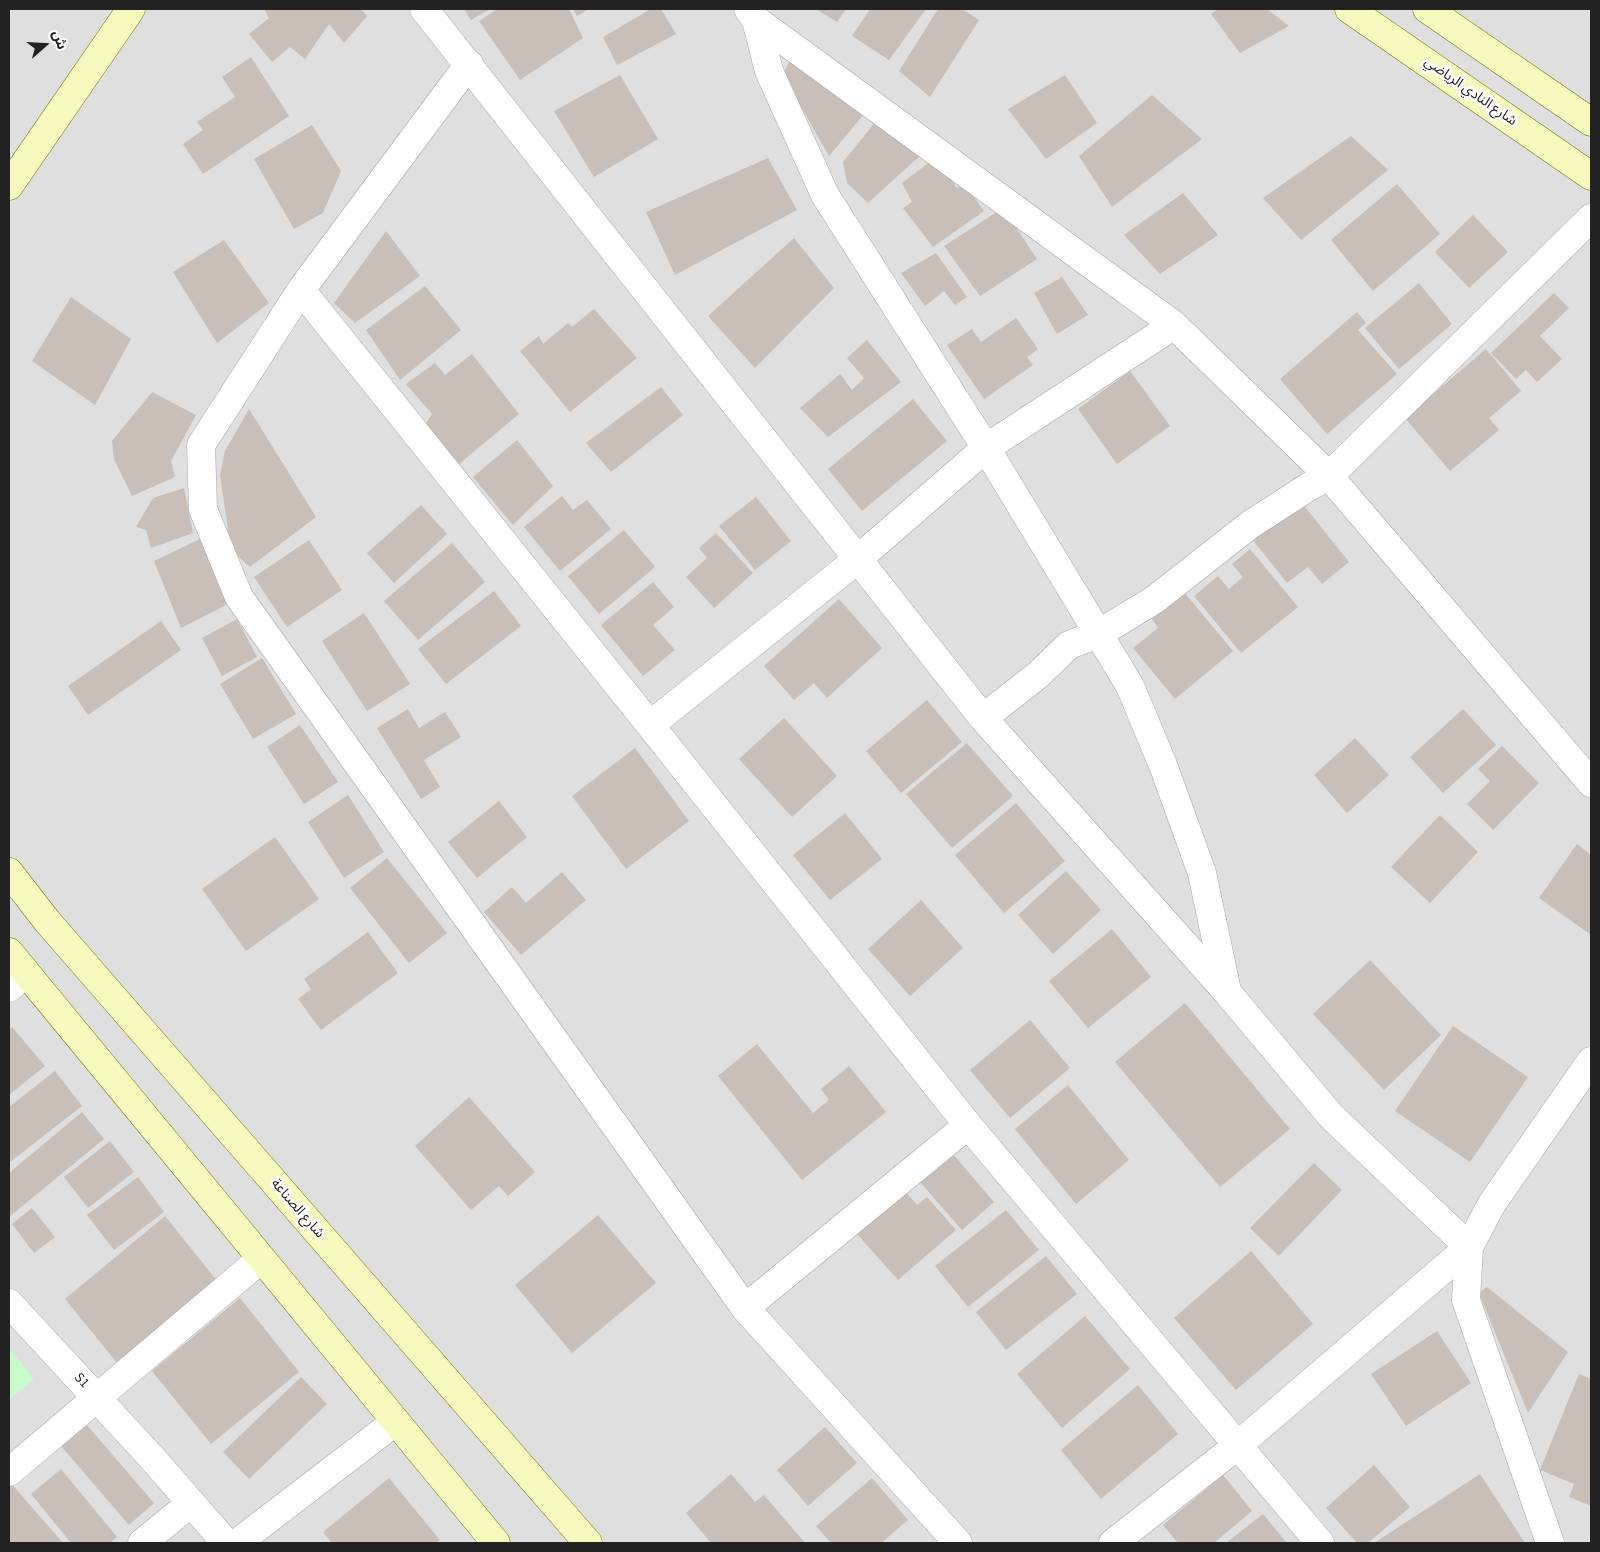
<!DOCTYPE html>
<meta charset="utf-8">
<style>
body{margin:0}
#map{position:relative;width:1600px;height:1552px;overflow:hidden;background:#f2efe9;font-family:"Source Sans 3","Noto Sans Arabic",sans-serif}
canvas{display:block}
.frame{position:absolute;inset:0;border:10px solid #222;pointer-events:none}
.north{position:absolute;left:20px;top:20px;width:50px;height:50px;-webkit-text-stroke:4px #fff;paint-order:stroke;rotate:71deg;font-size:14px;font-weight:700;line-height:20px;text-align:center;color:#222}
.north::after{content:'';display:block;margin:auto;width:18px;height:22px;background:#222;clip-path:polygon(50% 0,100% 100%,50% 72%,0 100%)}
</style>
<div id="map">
<canvas width="1600" height="1552"></canvas>
<div class="frame"></div>
<div class="north">ش</div>
</div>
<script>
const context = document.querySelector('canvas').getContext('2d');
context.lineJoin = 'round';
function fill(path, color) {
  context.fillStyle = color;
  context.fill(path, 'evenodd');
}
function shape(rows) {
  const path = new Path2D();
  for (const r of rows) {
    path.moveTo(r[0], r[1]);
    for (let i = 2; i < r.length; i += 2) path.lineTo(r[i], r[i + 1]);
  }
  return path;
}
function strokePath(path, color, width, dash) {
  context.strokeStyle = color;
  context.lineWidth = width;
  context.lineCap = dash ? 'butt' : 'round';
  context.setLineDash(dash || []);
  context.stroke(path);
}
function drawText(font, color, halo, rows, align = 'center') {
  context.font = font + ' "Source Sans 3","Noto Sans Arabic",sans-serif';
  context.lineWidth = 5;
  context.setLineDash([]);
  context.textBaseline = 'middle';
  context.strokeStyle = halo;
  context.fillStyle = color;
  for (const [text, x, y, turn = 0] of rows) {
    context.save();
    context.translate(x, y);
    context.rotate((+turn || 0) * Math.PI / 180);
    context.textAlign = isNaN(turn) ? turn : align;
    if (halo) context.strokeText(text, 0, 0);
    context.fillText(text, 0, 0);
    context.restore();
  }
}
fill(shape([
 [9,9,1591,9,1591,1543,9,1543]
]), '#e0dfdf');
fill(shape([
 [9,1348,34,1379,9,1400]
]), '#c8facc');
fill(shape([
 [264,9,361,9,367,16,344,43,329,24,305,59,290,47,272,62,249,34,269,18],
 [464,9,490,9,471,20],
 [497,9,569,9,583,38,520,80,479,21],
 [573,9,589,9,577,16],
 [651,9,661,9,676,34,617,65,603,37],
 [816,9,846,9,837,22],
 [870,9,926,9,889,60,852,36],
 [938,9,962,9,979,20,930,97,899,71],
 [1218,9,1267,9,1289,26,1240,53,1211,14],
 [792,56,865,113,829,156,783,75],
 [251,57,289,116,203,174,183,144,203,130,197,122,235,97,222,77],
 [620,75,658,139,594,177,554,111],
 [1065,75,1097,123,1046,159,1008,109],
 [1152,95,1202,139,1112,207,1079,156],
 [876,121,923,153,868,203,847,183,843,162],
 [312,125,341,171,323,213,294,229,254,159],
 [1351,136,1388,170,1301,240,1263,198],
 [936,157,957,188,965,184,984,211,933,247,903,208,912,202,902,183],
 [768,158,797,210,675,275,646,212],
 [1397,184,1440,234,1373,291,1331,240],
 [1183,193,1218,235,1160,274,1124,235],
 [1003,208,1037,259,980,296,944,246],
 [1473,215,1508,252,1469,288,1435,252],
 [386,231,420,276,355,323,334,303],
 [794,238,834,288,755,368,708,316],
 [224,240,269,303,217,343,173,272],
 [936,253,967,297,955,305,944,291,925,306,901,273],
 [1062,277,1088,315,1057,334,1034,293],
 [1419,283,1452,324,1399,369,1365,328],
 [425,286,461,330,400,380,366,330],
 [1554,293,1569,308,1540,336,1562,359,1537,382,1526,370,1516,379,1491,353],
 [71,297,131,339,95,405,32,361],
 [594,309,637,358,570,412,520,351,539,336,543,344,568,323,572,327],
 [1357,312,1366,323,1358,330,1397,374,1327,434,1280,379],
 [1016,318,1038,349,1027,357,1033,365,984,399,947,345,972,329,981,342],
 [867,340,901,382,828,437,800,408,840,374,852,390,864,378,847,358],
 [1486,349,1521,391,1489,418,1499,430,1450,471,1405,418],
 [472,354,519,414,459,464,425,425,432,414,406,384,435,363,445,375],
 [1130,371,1170,426,1117,464,1078,409],
 [661,387,683,415,611,472,586,443],
 [152,392,196,415,171,461,175,477,132,496,114,459,112,441],
 [913,399,947,441,862,511,828,469],
 [249,409,316,517,250,567,231,550,220,475,225,451],
 [517,440,553,486,513,525,473,477],
 [184,488,193,533,151,548,146,530,136,527,153,498],
 [562,496,573,510,587,500,611,529,560,571,524,527],
 [756,497,791,541,755,570,719,526],
 [1301,502,1349,562,1322,584,1308,567,1287,583,1253,540],
 [421,505,447,534,394,583,367,553],
 [624,530,655,567,599,614,568,576],
 [716,533,753,573,714,608,686,577,707,558,699,548],
 [202,538,230,603,181,628,154,561],
 [309,540,342,590,287,627,254,577],
 [452,543,485,582,418,640,384,601],
 [1250,549,1298,607,1241,653,1194,596,1218,576,1229,589,1243,577,1232,564],
 [653,582,674,607,653,625,675,650,643,676,601,625],
 [494,591,521,626,446,684,418,649],
 [1184,592,1233,651,1175,699,1133,648,1158,628,1152,619],
 [839,599,882,648,827,698,814,683,794,700,764,666],
 [364,613,410,684,367,711,322,641],
 [237,619,257,657,222,676,202,638],
 [161,621,181,650,88,715,68,686],
 [262,658,296,714,253,739,220,684],
 [927,700,962,742,901,793,866,751],
 [408,709,419,728,445,712,461,737,424,760,440,787,421,799,377,728],
 [1463,709,1496,745,1443,793,1410,757],
 [784,718,837,776,792,817,739,759],
 [300,725,338,782,304,804,267,747],
 [1355,738,1389,775,1347,813,1314,775],
 [967,743,1013,796,952,848,906,794],
 [1502,746,1539,783,1493,830,1467,804,1490,781,1478,769],
 [635,748,689,821,626,869,572,796],
 [348,795,384,852,344,878,308,822],
 [499,801,527,837,477,878,448,842],
 [1016,803,1065,861,1004,913,955,855],
 [845,813,882,859,830,900,793,855],
 [1440,815,1478,852,1430,903,1391,867],
 [275,837,319,899,246,951,202,889],
 [1577,844,1591,855,1591,935,1539,898],
 [387,858,447,933,409,963,350,888],
 [1066,871,1101,910,1053,954,1018,915],
 [562,872,586,900,521,955,484,912,512,887,526,903],
 [921,900,963,948,910,996,868,949],
 [1112,929,1151,977,1088,1028,1049,981],
 [368,932,398,973,321,1030,298,999,311,989,304,979],
 [1370,960,1441,1035,1384,1090,1313,1014],
 [1185,1003,1290,1129,1220,1187,1115,1062],
 [1030,1020,1070,1068,1010,1118,970,1070],
 [1453,1026,1528,1077,1470,1162,1395,1111],
 [12,1027,45,1066,9,1095,9,1030],
 [757,1044,813,1113,829,1100,821,1089,849,1066,886,1112,802,1180,718,1076],
 [55,1071,82,1106,9,1163,9,1107],
 [1068,1085,1129,1160,1076,1204,1015,1129],
 [469,1097,535,1172,508,1196,499,1186,471,1210,415,1146],
 [82,1112,104,1139,9,1217,9,1173],
 [110,1141,134,1172,88,1208,64,1177],
 [952,1153,994,1202,962,1230,920,1182],
 [1314,1163,1342,1190,1279,1256,1250,1228],
 [138,1177,164,1212,114,1250,87,1215],
 [905,1191,917,1205,927,1197,956,1230,898,1280,857,1234],
 [32,1208,55,1237,34,1253,12,1224],
 [1006,1210,1039,1250,968,1307,935,1266],
 [598,1215,656,1283,572,1353,515,1285],
 [165,1216,218,1282,118,1364,65,1299],
 [1251,1251,1313,1324,1236,1390,1174,1318],
 [1046,1256,1077,1294,1006,1350,976,1312],
 [1487,1287,1568,1352,1528,1413,1479,1293],
 [240,1298,299,1372,211,1444,152,1371],
 [1085,1316,1130,1369,1062,1428,1017,1374],
 [1437,1331,1471,1383,1406,1426,1371,1374],
 [1579,1374,1591,1379,1591,1506,1569,1497,1574,1484,1540,1470],
 [301,1377,327,1404,249,1479,223,1452],
 [1138,1385,1178,1434,1101,1499,1061,1450],
 [80,1417,154,1503,129,1525,55,1439],
 [825,1427,857,1463,808,1506,777,1470],
 [1374,1465,1410,1507,1368,1543,1357,1543,1326,1508],
 [61,1469,117,1537,110,1543,71,1543,31,1494],
 [731,1474,755,1502,764,1495,805,1543,711,1543,686,1513],
 [1480,1474,1525,1543,1374,1543],
 [1223,1475,1252,1511,1214,1543,1178,1543,1163,1525],
 [389,1478,440,1540,435,1543,332,1543,323,1532],
 [872,1478,908,1520,881,1543,831,1543,816,1526],
 [9,1481,63,1543,9,1543],
 [1263,1514,1287,1543,1226,1543]
]), '#c7bfb8');
const minor = shape([
 [424,9,983,718,1227,992,1331,1116,1469,1247,1466,1300,1550,1543],
 [748,9,756,20,1174,325,1329,476,1591,783],
 [756,20,769,71,825,195,986,448,1130,686,1163,765,1202,873,1227,991],
 [469,64,301,290,201,445,203,509,239,597,745,1308,958,1543],
 [301,290,650,725,968,1125,1320,1543],
 [983,718,1038,675,1069,645,1098,634,1154,600,1251,524,1310,486,1329,476,1591,218],
 [650,725,858,559,986,448,1174,325],
 [9,988,26,973],
 [9,1303,153,1459,226,1543],
 [745,1308,968,1125],
 [9,1472,261,1259],
 [142,1543,191,1503],
 [237,1543,395,1422],
 [1113,1543,1237,1446,1469,1247,1491,1205,1591,1061]
]);
const secondary = shape([
 [1349,9,1591,176],
 [1427,9,1591,122],
 [9,186,131,9],
 [9,872,47,921,588,1543],
 [9,952,496,1543]
]);
strokePath(minor, '#a9a9a9', 29);
strokePath(secondary, '#707d05', 29);
strokePath(minor, '#fff', 28);
strokePath(secondary, '#f7fabf', 28);
drawText('14px', '#222', '#fff', [
 ["شارع النادي الرياضي",1470,92,35],
 ["شارع الصناعة",297,1209,49],
 ["S1",81,1381,47]
]);
</script>
